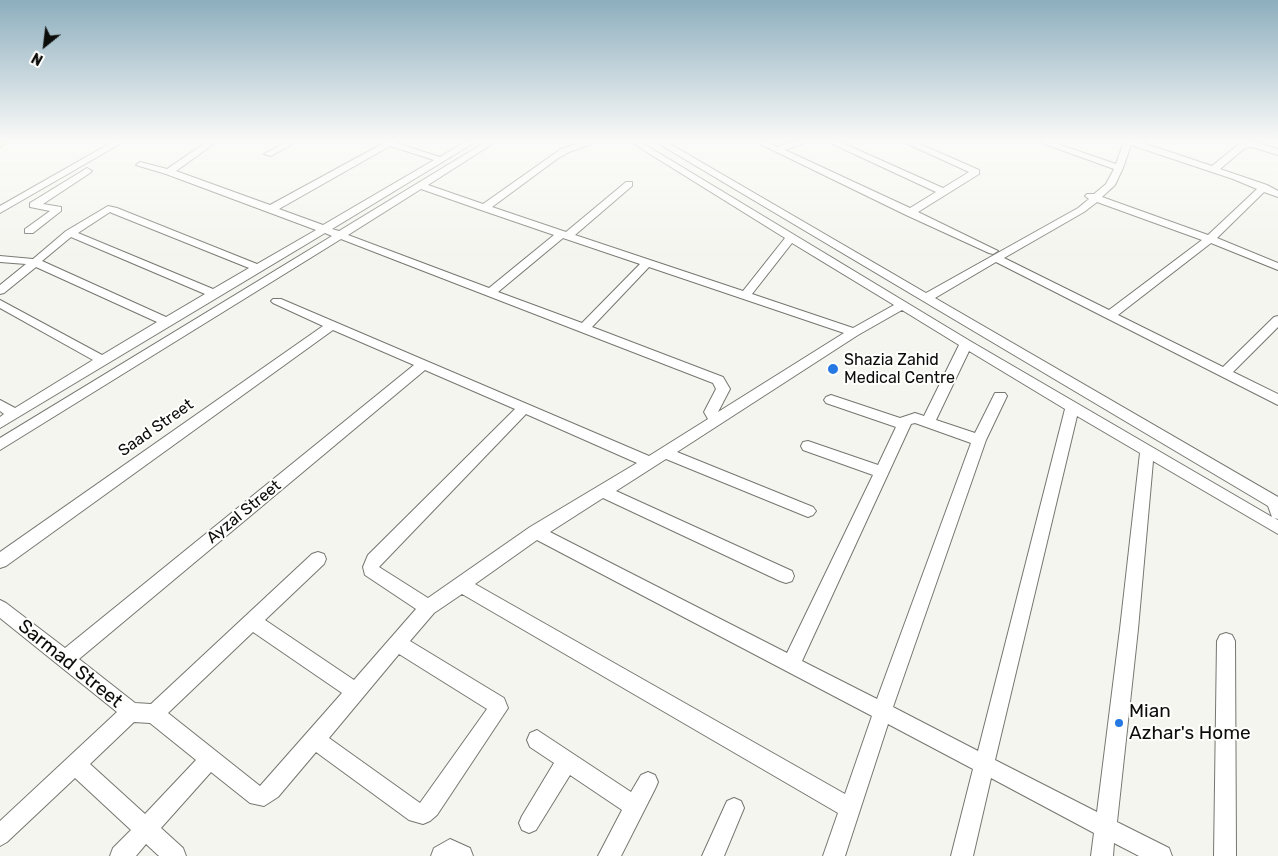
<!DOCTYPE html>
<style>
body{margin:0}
#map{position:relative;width:1278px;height:856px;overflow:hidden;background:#f5f5ef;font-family:Rubik,sans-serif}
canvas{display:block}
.north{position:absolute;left:20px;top:20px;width:50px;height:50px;-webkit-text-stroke:4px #fffffe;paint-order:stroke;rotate:209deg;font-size:14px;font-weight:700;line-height:20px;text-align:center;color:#0c0d0b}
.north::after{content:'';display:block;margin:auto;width:18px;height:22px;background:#0c0d0b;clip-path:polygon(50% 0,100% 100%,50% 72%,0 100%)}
</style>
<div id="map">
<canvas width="1278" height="856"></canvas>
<div class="north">N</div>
</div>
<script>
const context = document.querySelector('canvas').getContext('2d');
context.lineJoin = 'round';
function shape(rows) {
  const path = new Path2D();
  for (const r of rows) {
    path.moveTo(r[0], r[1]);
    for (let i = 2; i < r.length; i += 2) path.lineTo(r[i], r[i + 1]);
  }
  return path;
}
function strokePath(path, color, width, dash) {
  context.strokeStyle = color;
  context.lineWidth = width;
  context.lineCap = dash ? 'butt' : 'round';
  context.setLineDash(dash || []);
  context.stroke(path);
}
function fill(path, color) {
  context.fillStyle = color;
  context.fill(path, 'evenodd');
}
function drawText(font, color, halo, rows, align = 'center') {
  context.font = font + ' Rubik,sans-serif';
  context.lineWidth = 4;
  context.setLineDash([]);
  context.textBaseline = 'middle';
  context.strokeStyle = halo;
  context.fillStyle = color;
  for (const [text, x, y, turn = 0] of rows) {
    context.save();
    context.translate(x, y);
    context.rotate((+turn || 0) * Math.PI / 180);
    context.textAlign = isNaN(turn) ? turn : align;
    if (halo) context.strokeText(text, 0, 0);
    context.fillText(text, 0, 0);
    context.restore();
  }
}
const minor = shape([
 [114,141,125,141,0,213,0,206,114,141],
 [208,141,218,141,176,171,270,205,382,144,381,141,397,141,396,143,440,157,466,141,477,141,332,229,339,231,487,141,497,141,428,185,483,204,561,149,585,141,598,141,567,153,557,159,492,207,566,232,626,182,632,182,632,186,575,235,743,291,785,238,629,141,639,141,970,341,1272,517,1268,506,654,141,665,141,926,293,1078,208,1089,199,1085,196,1087,194,1094,194,1106,184,1114,169,1036,141,1049,141,1116,164,1124,141,1137,141,1212,166,1239,144,1252,141,1278,149,1278,155,1252,147,1245,148,1220,169,1267,185,1278,191,1278,197,1264,192,1217,238,1278,263,1278,270,1211,243,1118,315,1223,367,1274,317,1278,316,1278,327,1233,372,1278,394,1278,405,996,262,935,298,1278,497,1278,519,1274,518,1278,520,1278,534,1153,461,1138,629,1117,822,1169,848,1172,856,1139,856,1114,843,1113,856,1091,856,1094,833,991,778,973,856,951,856,973,769,888,724,845,856,823,856,838,813,462,594,434,613,410,641,504,698,508,708,437,815,430,821,423,824,409,820,316,752,278,797,264,806,250,803,211,772,161,828,183,848,186,856,159,856,146,844,136,856,110,856,113,848,131,830,75,778,7,842,0,846,0,821,117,712,0,618,0,600,6,603,65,648,414,365,333,330,6,566,0,568,0,552,323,326,273,303,271,301,273,299,281,299,649,456,708,419,704,412,716,389,713,383,341,239,0,450,0,438,332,236,325,233,0,428,0,417,4,414,0,411,0,400,15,408,93,360,0,308,0,300,102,355,157,322,36,267,4,293,0,294,0,285,26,264,0,262,0,256,33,259,66,231,108,206,117,208,257,264,316,230,166,174,136,165,140,162,167,169,208,141],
 [1131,145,1233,179,1257,189,1208,235,1102,197,1115,185,1123,168,1131,145],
 [390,146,434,160,323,225,279,209,390,146],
 [421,189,481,210,554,235,489,288,348,235,421,189],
 [1097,202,1202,240,1109,310,1004,258,1084,212,1097,202],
 [110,212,112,213,249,268,213,289,78,233,110,212],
 [71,237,205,294,166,317,42,261,71,237],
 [563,238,640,264,582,323,498,292,563,238],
 [792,243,894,305,853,328,752,294,792,243],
 [649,267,844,333,718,412,730,389,723,377,592,327,649,267],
 [902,310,959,345,924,416,915,413,900,418,831,395,826,397,824,400,826,403,896,427,878,465,808,441,803,442,801,446,803,450,873,475,787,653,550,532,603,498,780,581,786,583,792,581,794,576,792,571,616,491,666,459,803,515,808,517,813,515,816,511,813,507,677,452,858,335,902,310],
 [969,351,1065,409,978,751,893,707,986,440,1007,396,1005,393,995,393,975,433,936,420,969,351],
 [425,370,515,409,368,555,363,567,365,575,416,609,354,680,265,620,324,564,326,559,324,554,318,552,312,554,151,704,135,703,79,659,425,370],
 [526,414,637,463,530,527,428,598,379,567,526,414],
 [1077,416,1140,453,1120,629,1097,812,995,760,1077,416],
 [915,423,971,443,877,699,802,661,911,424,915,423],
 [537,540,872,716,845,794,475,584,537,540],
 [253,632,342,693,260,786,168,713,253,632],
 [399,654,487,709,420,803,329,738,399,654],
 [134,722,150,723,196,760,145,814,90,764,134,722],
 [287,141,298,141,271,156,264,154,287,141],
 [754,141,765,141,777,147,795,141,809,141,785,150,910,208,936,192,826,141,838,141,943,188,969,172,901,141,913,141,979,170,979,174,918,212,998,251,993,254,989,253,906,215,754,141],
 [87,168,92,171,90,173,43,204,61,207,61,211,33,233,25,233,25,229,50,211,30,207,30,203,87,168],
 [1226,633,1232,635,1235,641,1236,856,1214,856,1217,641,1220,635,1226,633],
 [537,730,631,792,641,775,648,772,655,775,658,782,655,789,621,856,598,856,622,810,570,775,536,830,529,833,522,830,519,823,522,816,554,763,530,747,527,740,530,733,537,730],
 [734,798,741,801,744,808,724,856,702,856,727,801,734,798],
 [450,839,470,848,473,856,431,856,434,848,450,839]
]);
const major = shape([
 [0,141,12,141,0,148,0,141]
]);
strokePath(minor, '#767671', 2);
strokePath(major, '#686736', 1);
fill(minor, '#fff');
fill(major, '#c2c194');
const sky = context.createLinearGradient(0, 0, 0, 261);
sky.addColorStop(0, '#8daebe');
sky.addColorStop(0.54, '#fafaf8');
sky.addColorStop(1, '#fafaf800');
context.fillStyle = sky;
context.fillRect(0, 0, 1278, 261);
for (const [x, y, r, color] of [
 [833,369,6,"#2678e3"],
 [1119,723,5,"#2678e3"]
]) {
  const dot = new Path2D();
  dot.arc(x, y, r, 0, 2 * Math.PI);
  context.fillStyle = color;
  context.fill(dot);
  strokePath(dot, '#fffffe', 2);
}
drawText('16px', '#0c0d0b', '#fffffe', [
 ["Shazia Zahid",844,360],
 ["Medical Centre",844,378]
], 'left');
drawText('16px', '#0c0d0b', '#fffffe', [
 ["Saad Street",156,428,-35],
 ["Ayzal Street",244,512,-39]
]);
drawText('19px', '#0c0d0b', '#fffffe', [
 ["Sarmad Street",70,664,39]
]);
drawText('19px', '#0c0d0b', '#fffffe', [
 ["Mian",1129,712],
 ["Azhar's Home",1129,734]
], 'left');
</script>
